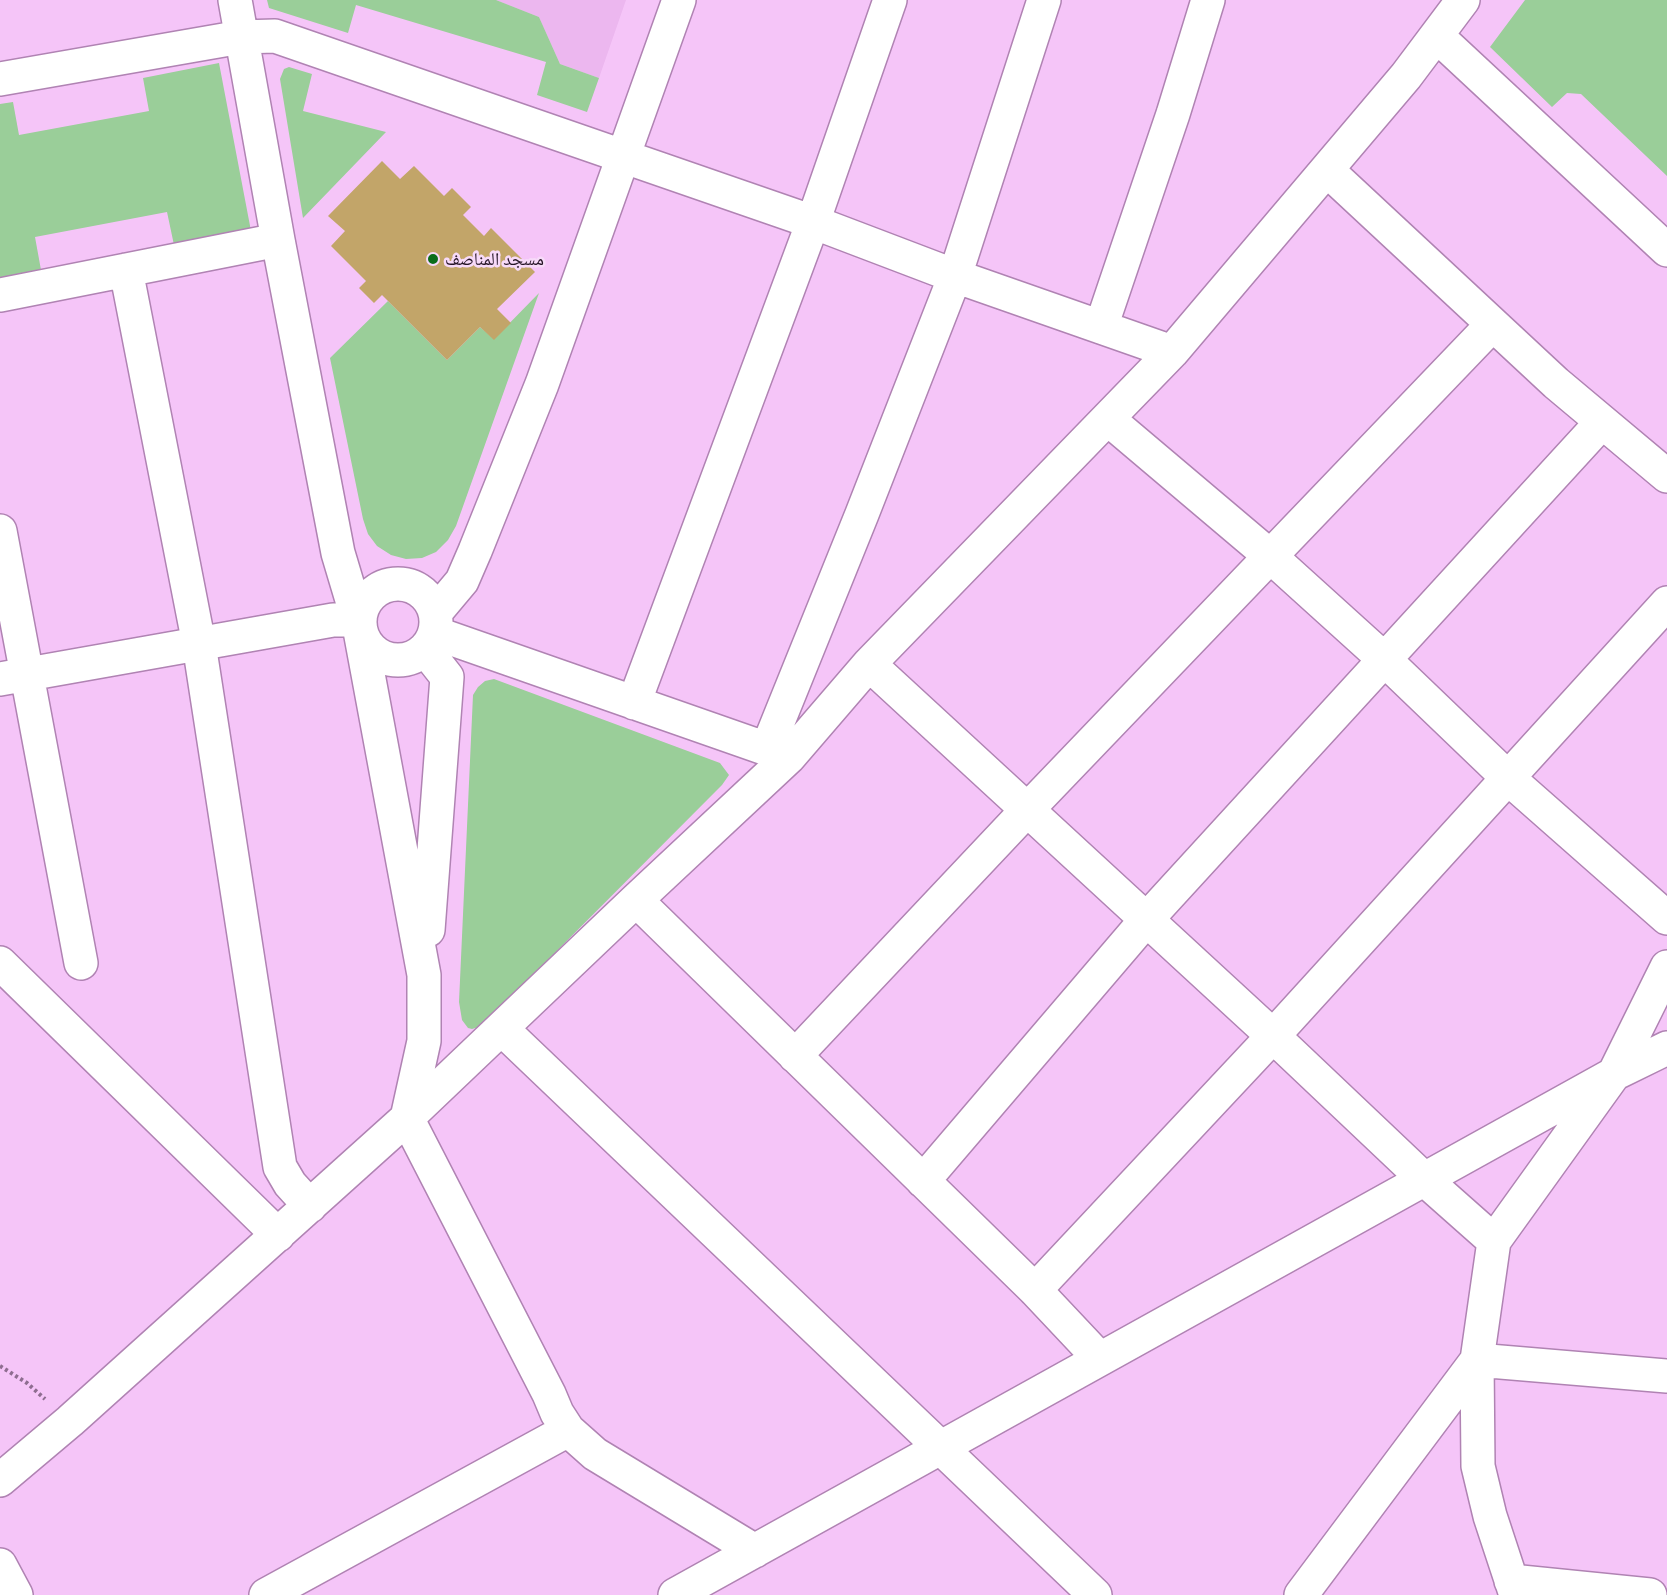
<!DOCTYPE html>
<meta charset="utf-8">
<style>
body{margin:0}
canvas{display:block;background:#f5c5f8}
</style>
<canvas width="1667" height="1595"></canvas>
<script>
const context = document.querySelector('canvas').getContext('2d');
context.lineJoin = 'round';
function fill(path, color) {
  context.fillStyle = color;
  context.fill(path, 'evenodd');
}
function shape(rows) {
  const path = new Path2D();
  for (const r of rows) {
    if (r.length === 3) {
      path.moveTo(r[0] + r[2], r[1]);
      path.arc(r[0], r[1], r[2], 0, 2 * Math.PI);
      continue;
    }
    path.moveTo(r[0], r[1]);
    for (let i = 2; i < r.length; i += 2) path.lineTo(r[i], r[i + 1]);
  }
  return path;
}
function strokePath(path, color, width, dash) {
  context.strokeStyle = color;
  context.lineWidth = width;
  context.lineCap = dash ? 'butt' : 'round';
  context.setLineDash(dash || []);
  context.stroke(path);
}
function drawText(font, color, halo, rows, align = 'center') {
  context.font = font + ' "Exo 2","Noto Naskh Arabic",sans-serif';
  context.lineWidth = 5;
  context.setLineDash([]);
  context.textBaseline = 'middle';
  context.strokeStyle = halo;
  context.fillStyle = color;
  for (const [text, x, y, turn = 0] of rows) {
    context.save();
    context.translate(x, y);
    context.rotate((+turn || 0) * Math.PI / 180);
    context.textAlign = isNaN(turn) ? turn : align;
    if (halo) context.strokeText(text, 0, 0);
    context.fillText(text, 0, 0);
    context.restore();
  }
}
fill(shape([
 [496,0,626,0,599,78,560,64,539,17]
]), '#ecb7ef');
fill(shape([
 [267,0,496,0,539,17,560,64,599,78,587,112,537,95,546,62,356,5,348,33,269,8],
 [1525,0,1667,0,1667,176,1581,94,1567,93,1552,107,1490,47],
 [219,63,251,231,174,245,167,212,35,237,41,270,0,278,0,104,13,102,19,135,149,111,143,78],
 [289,67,312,74,303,111,386,132,303,218,280,79,284,69],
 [539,293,456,526,448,540,436,552,422,558,406,559,391,555,377,546,368,534,363,519,330,358,388,301,447,360,480,327,494,339],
 [494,679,720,763,729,775,722,785,482,1026,472,1029,468,1028,462,1020,459,1002,473,695,478,687,485,681]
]), '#9ace99');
fill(shape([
 [382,161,400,179,414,166,444,196,452,188,471,207,463,215,484,236,491,228,535,272,497,309,511,323,494,340,480,327,447,360,382,295,374,303,359,288,366,281,331,246,345,231,328,216]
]), '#c2a569');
const minor = shape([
 [235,0,278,240,338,553,358,620,424,975,424,1041,407,1118,549,1394,557,1413,568,1430,595,1454,755,1551],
 [1437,36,1667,250],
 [0,79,241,37,275,36,813,222,955,276,1172,352],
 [1327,170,1556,383,1667,476],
 [126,270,199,644,280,1167,290,1184,310,1206],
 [0,295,278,240],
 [1101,327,1173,114,1208,0],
 [1108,419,1270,556,1385,660,1508,778,1667,918],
 [0,531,81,963],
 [398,622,38],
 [436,612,462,581,475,551,542,384,679,0],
 [435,633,787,756],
 [425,649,447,677,428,930],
 [869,664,1273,1036,1424,1179,1494,1241,1477,1360,1478,1466,1490,1516,1516,1595],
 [0,679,333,620,358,620],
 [634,703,813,222,890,0],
 [767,749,862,514,955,276,1044,0],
 [636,900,1035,1290,1100,1359],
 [0,963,278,1235],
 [502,1029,1095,1595],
 [795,1056,1027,810,1492,325],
 [923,1181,1146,920,1602,422],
 [1494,1241,1614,1074,1667,967],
 [1035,1290,1273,1036,1667,603],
 [0,1480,70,1421,407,1118,636,900,789,757,869,664,1172,352,1406,76,1463,0],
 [0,1565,16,1595],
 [1511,1581,1650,1595],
 [266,1595,568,1430],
 [675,1595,1614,1074,1667,1048],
 [1301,1595,1477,1360,1667,1376]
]);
strokePath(minor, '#b083b3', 36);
strokePath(shape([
 [0,1366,27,1383,45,1399]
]), '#8e6d90', 4, [3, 3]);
strokePath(minor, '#fff', 33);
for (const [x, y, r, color] of [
 [433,259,6,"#0a6d1a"]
]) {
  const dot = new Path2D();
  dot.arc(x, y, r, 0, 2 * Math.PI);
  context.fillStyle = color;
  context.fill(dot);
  strokePath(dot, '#f7daf9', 2);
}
drawText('18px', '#261527', '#f7daf9', [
 ["مسجد المناصف",445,259]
], 'left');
</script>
